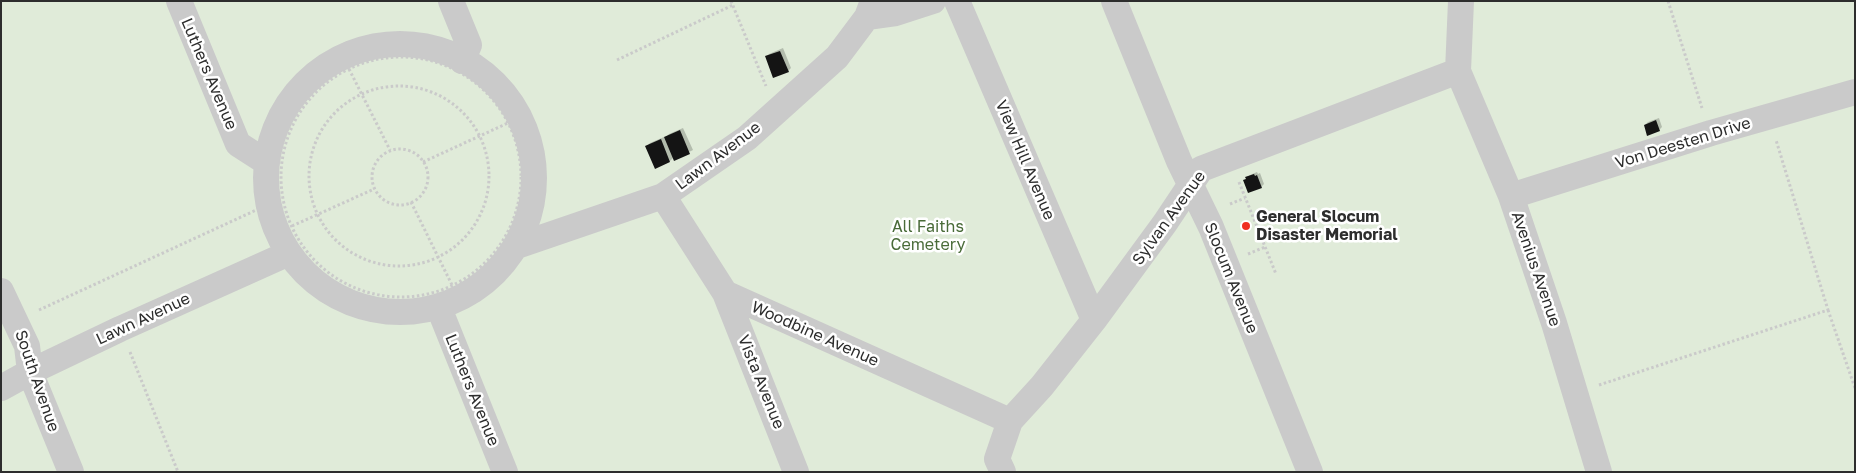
<!DOCTYPE html>
<style>
body{margin:0}
#map{position:relative;width:1856px;height:473px;overflow:hidden;background:#fff;font-family:"Golos Text",sans-serif}
canvas{display:block}
.frame{position:absolute;inset:0;border:2px solid #2d2d2d;pointer-events:none}
</style>
<div id="map">
<canvas width="1856" height="473"></canvas>
<div class="frame"></div>
</div>
<script>
const context = document.querySelector('canvas').getContext('2d');
context.lineJoin = 'round';
function fill(path, color) {
  context.fillStyle = color;
  context.fill(path, 'evenodd');
}
function shape(rows) {
  const path = new Path2D();
  for (const r of rows) {
    if (r.length === 3) {
      path.moveTo(r[0] + r[2], r[1]);
      path.arc(r[0], r[1], r[2], 0, 2 * Math.PI);
      continue;
    }
    path.moveTo(r[0], r[1]);
    for (let i = 2; i < r.length; i += 2) path.lineTo(r[i], r[i + 1]);
  }
  return path;
}
function strokePath(path, color, width, dash) {
  context.strokeStyle = color;
  context.lineWidth = width;
  context.lineCap = dash ? 'butt' : 'round';
  context.setLineDash(dash || []);
  context.stroke(path);
}
function drawText(font, color, halo, rows, align = 'center') {
  context.font = font + ' "Golos Text",sans-serif';
  context.lineWidth = 5;
  context.setLineDash([]);
  context.textBaseline = 'middle';
  context.strokeStyle = halo;
  context.fillStyle = color;
  for (const [text, x, y, turn = 0] of rows) {
    context.save();
    context.translate(x, y);
    context.rotate((+turn || 0) * Math.PI / 180);
    context.textAlign = isNaN(turn) ? turn : align;
    if (halo) context.strokeText(text, 0, 0);
    context.fillText(text, 0, 0);
    context.restore();
  }
}
fill(shape([
 [1,1,1855,1,1855,472,1,472]
]), '#e0ebd9');
fill(shape([
 [783,48,791,68,788,71,766,57,769,54],
 [1659,118,1662,127,1659,130,1645,125,1648,122],
 [683,128,693,150,675,159,674,157,670,161,656,167,647,146,650,143,664,137,665,138,669,134],
 [1257,172,1258,174,1260,173,1264,184,1261,187,1244,181,1250,175]
]), '#0003');
fill(shape([
 [780,51,789,72,773,78,765,56],
 [1656,120,1660,131,1647,136,1644,125],
 [680,130,690,154,674,161,664,137],
 [661,139,670,162,655,169,645,146],
 [1254,174,1255,176,1257,175,1262,188,1248,193,1243,180,1246,179,1245,177]
]), '#141414');
strokePath(shape([
 [731,1,766,86],
 [1668,1,1702,108],
 [401,177,120],
 [617,60,733,5],
 [349,69,390,150],
 [399,176,90],
 [400,177,28],
 [423,162,508,123],
 [1239,182,1276,274],
 [411,202,452,285],
 [1230,204,1245,198],
 [292,226,374,189],
 [1248,254,1265,247],
 [39,310,265,206],
 [1828,310,1855,388],
 [130,352,178,472],
 [1599,385,1828,310,1776,140]
]), '#cacaca', 3, [2.5, 2.5]);
strokePath(shape([
 [179,1,238,144,266,162],
 [451,1,469,45,462,61],
 [957,1,1094,320],
 [1114,1,1179,161,1211,227,1310,472],
 [867,17,896,13,933,1],
 [400,178,134],
 [1458,71,1511,196,1554,323,1599,472],
 [663,196,725,293,1010,421],
 [1511,196,1711,133,1855,92],
 [517,246,663,196,747,138,837,57,867,17,873,1],
 [1,291,27,346,30,372,71,472],
 [725,293,796,472],
 [439,308,505,472],
 [1,388,30,372,120,329,287,254],
 [1003,472,997,459,1010,421,1042,386,1094,320,1165,223,1201,169,1458,71,1461,1]
]), '#cacaca', 26);
for (const [x, y, r, color] of [
 [1246,226,5,"#f02e22"]
]) {
  const dot = new Path2D();
  dot.arc(x, y, r, 0, 2 * Math.PI);
  context.fillStyle = color;
  context.fill(dot);
  strokePath(dot, '#fff', 2);
}
drawText('16px', '#2d2d2d', '#fff', [
 ["Luthers Avenue",209,74,67],
 ["Von Deesten Drive",1683,143,-17],
 ["Lawn Avenue",718,156,-37],
 ["View Hill Avenue",1025,160,67],
 ["Sylvan Avenue",1169,218,-54],
 ["Avenius Avenue",1536,269,71],
 ["Slocum Avenue",1231,278,68],
 ["Lawn Avenue",143,319,-25],
 ["Woodbine Avenue",815,334,24],
 ["South Avenue",37,381,71],
 ["Vista Avenue",761,382,68],
 ["Luthers Avenue",472,390,68]
]);
drawText('bold 16px', '#2d2d2d', '#fff', [
 ["General Slocum",1256,217],
 ["Disaster Memorial",1256,235]
], 'left');
drawText('16px', '#496b38', '#fff', [
 ["All Faiths",928,227],
 ["Cemetery",928,245]
]);
</script>
